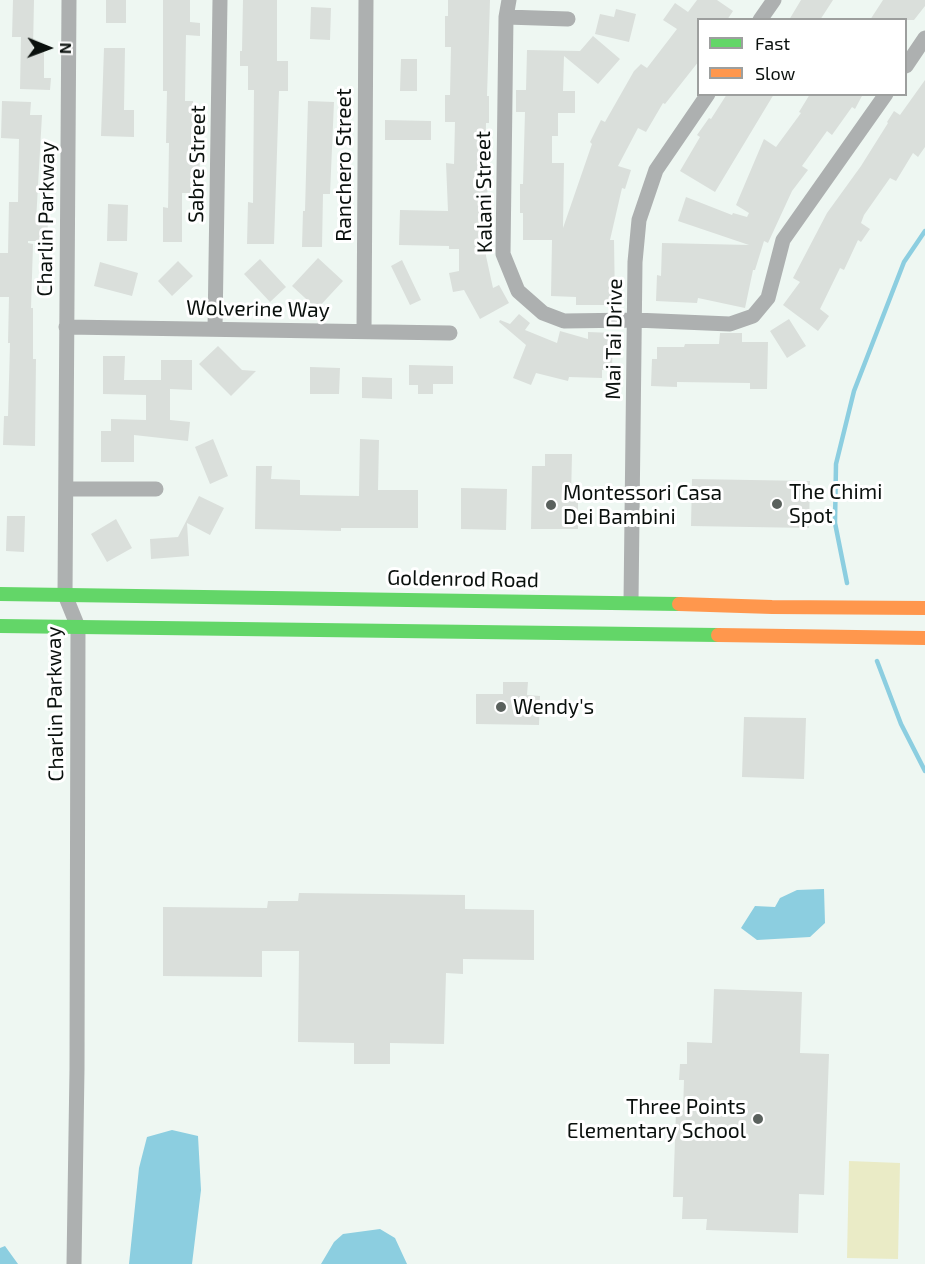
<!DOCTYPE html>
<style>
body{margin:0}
#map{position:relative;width:925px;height:1264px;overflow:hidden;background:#eef7f2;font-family:"Exo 2",sans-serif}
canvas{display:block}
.legend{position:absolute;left:697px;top:18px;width:210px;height:78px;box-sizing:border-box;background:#fff;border:2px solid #9d9f9e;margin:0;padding:8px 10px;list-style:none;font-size:18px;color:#0a100d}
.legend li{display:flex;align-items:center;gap:12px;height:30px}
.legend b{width:30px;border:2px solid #9d9f9e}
.north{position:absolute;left:18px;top:18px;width:60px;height:60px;-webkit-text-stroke:4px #fff;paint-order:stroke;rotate:91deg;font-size:16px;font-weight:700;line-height:24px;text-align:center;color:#0a100d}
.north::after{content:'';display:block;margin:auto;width:21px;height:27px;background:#0a100d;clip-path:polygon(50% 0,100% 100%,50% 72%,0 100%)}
</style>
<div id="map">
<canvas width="925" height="1264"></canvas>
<ul class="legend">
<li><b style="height:8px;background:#63d668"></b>Fast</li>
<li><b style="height:8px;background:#ff974d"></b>Slow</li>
</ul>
<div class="north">N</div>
</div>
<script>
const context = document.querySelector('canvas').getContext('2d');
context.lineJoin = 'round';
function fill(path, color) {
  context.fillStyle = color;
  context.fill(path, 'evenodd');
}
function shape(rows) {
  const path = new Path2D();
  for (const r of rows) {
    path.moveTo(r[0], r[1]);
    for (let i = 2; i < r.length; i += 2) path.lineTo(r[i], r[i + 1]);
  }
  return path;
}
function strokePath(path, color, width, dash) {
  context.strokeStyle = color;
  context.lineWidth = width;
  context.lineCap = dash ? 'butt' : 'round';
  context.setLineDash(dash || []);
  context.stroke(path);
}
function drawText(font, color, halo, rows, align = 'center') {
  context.font = font + ' "Exo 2",sans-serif';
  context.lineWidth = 6;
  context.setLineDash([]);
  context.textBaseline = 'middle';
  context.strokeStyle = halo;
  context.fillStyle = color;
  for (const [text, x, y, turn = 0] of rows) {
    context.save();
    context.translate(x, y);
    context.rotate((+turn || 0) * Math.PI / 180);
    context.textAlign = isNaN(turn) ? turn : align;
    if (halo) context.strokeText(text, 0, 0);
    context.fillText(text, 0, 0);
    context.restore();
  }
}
fill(shape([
 [849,1161,900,1163,898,1259,847,1258]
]), '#eaebc6');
fill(shape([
 [824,889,825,923,810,937,757,940,741,928,755,906,775,907,780,898,797,890],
 [172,1130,198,1136,201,1190,192,1264,129,1264,139,1168,147,1137],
 [380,1229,395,1238,407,1264,321,1264,334,1242,343,1234],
 [5,1246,18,1264,0,1264,0,1248]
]), '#8ccee0');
strokePath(shape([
 [847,583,835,523,836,464,854,391,904,262,925,231],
 [877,661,901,724,925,771]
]), '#8ccee0', 4.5);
fill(shape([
 [13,0,34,0,33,49,44,50,44,78,51,78,50,90,20,89,21,37,12,37],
 [106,0,126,0,126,23,106,23],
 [163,0,190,0,190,22,200,23,200,36,186,35,185,101,193,101,192,155,200,155,199,193,182,193,182,242,163,242,163,207,168,208,169,143,166,143,167,91,163,91],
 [243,0,277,0,277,61,288,61,288,91,279,91,274,244,247,244,248,202,253,203,254,90,248,90,248,66,240,66,240,51,242,51],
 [448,0,490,0,487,96,489,96,489,123,486,123,485,164,488,164,486,256,493,288,499,285,509,303,480,319,464,290,453,292,449,273,459,271,459,249,449,249,449,246,399,245,400,210,448,211,446,163,454,164,455,122,445,122,445,95,450,95,451,47,445,47,445,16,448,16],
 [697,0,717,0,733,11,727,20,699,20,699,61,665,104,663,103,646,132,638,128,618,166,631,170,625,189,622,188,610,240,614,240,615,305,576,305,576,297,551,296,552,240,523,240,523,213,520,213,520,184,523,184,525,112,516,112,516,90,526,90,527,50,580,51,593,36,620,59,598,84,564,56,563,91,575,91,575,113,558,113,558,136,552,136,552,163,564,163,563,228,592,144,590,142,601,120,605,122,634,71,641,64,647,68,677,29,663,20,675,3,688,12],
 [801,0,833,0,820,20,789,20],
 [883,0,925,0,925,6,914,20,870,20],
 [311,7,331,8,330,40,310,39],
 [616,9,636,14,629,42,595,34,600,14,614,17],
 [104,48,125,48,124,110,134,110,134,137,101,136],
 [401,59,417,59,417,91,400,91],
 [925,80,925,147,918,157,913,153,896,181,890,178,864,215,861,223,870,229,861,242,858,240,844,270,840,268,820,309,829,316,818,331,783,305,800,282,793,278,827,213,861,166,888,123,887,122,894,111,900,115],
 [727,94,774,94,715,192,680,171,700,137,697,135,709,118,711,119],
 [810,94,863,94,855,109,852,107,832,135,827,131,802,166,808,170,792,191,768,243,764,241,755,270,753,270,745,308,698,298,697,303,656,301,657,275,661,276,662,243,749,245,678,221,686,197,732,215,733,213,747,217,749,213,736,205,764,139,776,147,801,113,799,112],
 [2,101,31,102,30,115,42,115,36,221,48,221,47,241,28,241,28,243,33,244,31,308,33,308,33,359,36,359,35,446,3,445,4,416,8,416,10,343,8,343,9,297,0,297,0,253,8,253,9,202,18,202,19,139,1,138],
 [308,101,334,102,330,194,323,194,322,247,302,247,303,211,305,211],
 [385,120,431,121,431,140,385,140],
 [108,204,128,205,127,241,107,241],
 [318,258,343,281,317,309,292,286],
 [260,259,286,287,270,302,244,274],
 [402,260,421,300,410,305,391,266],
 [178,261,193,276,172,296,158,281],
 [100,262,138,273,132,296,94,286],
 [519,314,530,323,525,330,557,343,560,331,588,339,588,332,613,333,612,370,602,370,602,378,569,377,568,381,536,373,531,385,513,378,526,345,499,322,500,320,510,324],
 [789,319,806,346,787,358,770,331],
 [720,333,742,333,742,342,768,342,767,389,750,389,750,383,677,382,677,387,651,386,652,359,657,359,657,347,684,347,685,344,719,344],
 [218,346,242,370,256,371,231,396,199,364],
 [103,356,125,356,124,380,161,380,161,360,192,360,192,390,170,389,170,420,190,422,188,441,134,435,134,462,101,462,101,431,111,431,111,419,146,420,146,395,103,394],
 [409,365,453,366,453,384,433,384,433,394,418,394,418,385,409,385],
 [310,367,340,368,339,394,310,394],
 [362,377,392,378,392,399,362,398],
 [213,439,228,476,210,484,195,447],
 [360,439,379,440,378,490,418,490,418,528,341,528,341,531,255,529,256,466,272,466,271,479,300,480,300,495,359,496],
 [545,454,572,454,571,498,578,498,578,529,531,529,532,466,545,466],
 [692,479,810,481,809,528,691,526],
 [461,488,507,489,506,530,461,529],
 [199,496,224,508,210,535,187,523,189,556,151,559,150,539,178,537],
 [7,516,25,516,24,552,6,551],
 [116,519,132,548,107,562,91,534],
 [503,682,528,682,527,695,540,696,539,725,476,724,476,694,503,694],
 [744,717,806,718,804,779,742,777],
 [299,893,465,895,465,909,534,910,534,960,463,959,463,974,446,973,444,1044,390,1043,390,1064,354,1064,354,1043,298,1042,299,951,262,951,262,977,163,976,163,907,267,908,268,901,298,901],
 [714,989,802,992,800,1053,829,1054,824,1195,799,1194,798,1233,706,1230,707,1219,682,1219,683,1197,673,1197,676,1111,683,1111,684,1080,679,1080,680,1064,687,1064,687,1042,712,1043]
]), '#dadfdb');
strokePath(shape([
 [69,0,65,595,78,627,77,1069,74,1264],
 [509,0,506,17,503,254,518,291,543,313,564,321,635,320,730,324,753,316,768,298,783,240,886,94],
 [506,17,568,19],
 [760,20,774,0],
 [906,66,925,38],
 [66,327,450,333],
 [215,329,220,0],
 [364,331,366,0],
 [67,489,156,489],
 [631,602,635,262,639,220,656,170,708,94]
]), '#adb0b0', 15);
strokePath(shape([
 [0,594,679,604],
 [0,626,718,635]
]), '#63d668', 14);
strokePath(shape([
 [679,604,772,607,925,608],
 [718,635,925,638]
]), '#ff974d', 14);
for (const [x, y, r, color] of [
 [777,504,6,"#5a615d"],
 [551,505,6,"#5a615d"],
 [501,707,6,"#5a615d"],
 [758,1119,6,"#5a615d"]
]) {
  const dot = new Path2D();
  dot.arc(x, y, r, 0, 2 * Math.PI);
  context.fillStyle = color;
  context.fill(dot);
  strokePath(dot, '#fff', 2);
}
drawText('21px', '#0a100d', '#fff', [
 ["Sabre Street",197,164,-89],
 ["Ranchero Street",344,165,-90],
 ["Kalani Street",484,192,-91],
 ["Charlin Parkway",46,219,-89],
 ["Wolverine Way",258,309,1],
 ["Mai Tai Drive",614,339,-89],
 ["Goldenrod Road",463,579,1],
 ["Charlin Parkway",55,704,-91]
]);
drawText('21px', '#0a100d', '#fff', [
 ["The Chimi",789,492],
 ["Spot",789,516],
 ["Montessori Casa",563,493],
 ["Dei Bambini",563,517],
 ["Wendy's",513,707],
 ["Three Points",746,1107,"right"],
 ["Elementary School",746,1131,"right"]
], 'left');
</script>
